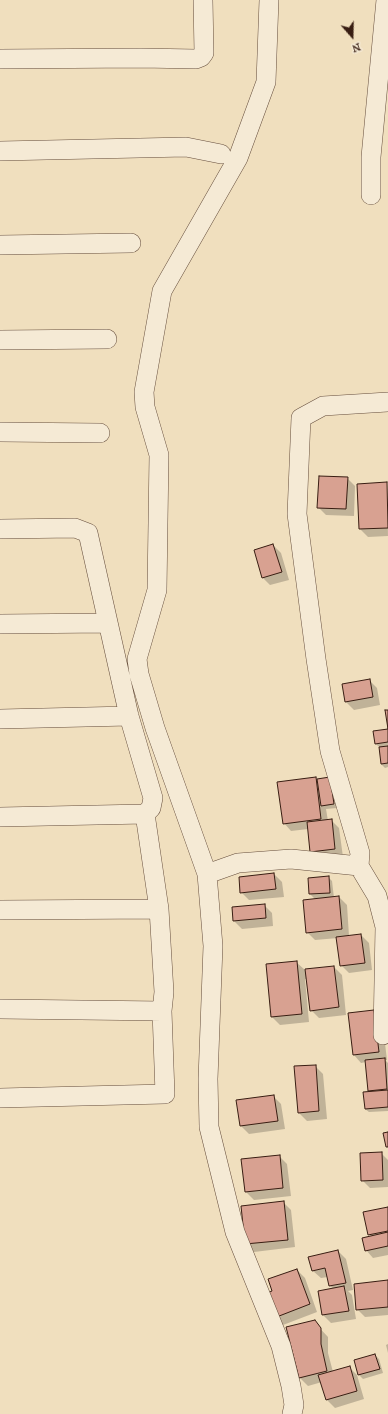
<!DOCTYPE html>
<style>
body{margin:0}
#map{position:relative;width:388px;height:1414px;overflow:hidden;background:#f0dfbe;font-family:"IM FELL French Canon",serif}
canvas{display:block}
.north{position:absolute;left:332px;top:16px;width:40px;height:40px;-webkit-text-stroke:3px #f5ead5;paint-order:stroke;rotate:160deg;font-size:11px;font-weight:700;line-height:16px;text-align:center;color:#381d12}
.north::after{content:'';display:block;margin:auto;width:14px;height:18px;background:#381d12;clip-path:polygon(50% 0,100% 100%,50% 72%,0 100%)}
</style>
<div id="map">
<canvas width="388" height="1414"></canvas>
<div class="north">N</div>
</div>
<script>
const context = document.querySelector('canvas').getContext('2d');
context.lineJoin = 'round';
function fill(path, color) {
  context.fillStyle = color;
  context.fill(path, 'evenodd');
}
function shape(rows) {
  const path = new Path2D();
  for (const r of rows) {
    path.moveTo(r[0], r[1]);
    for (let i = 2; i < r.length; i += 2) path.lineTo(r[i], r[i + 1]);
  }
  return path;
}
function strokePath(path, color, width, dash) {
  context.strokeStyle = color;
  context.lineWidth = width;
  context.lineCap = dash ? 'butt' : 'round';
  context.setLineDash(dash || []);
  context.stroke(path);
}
fill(shape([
 [347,478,355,486,354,516,326,515,318,507],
 [387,483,388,536,368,537,360,529],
 [273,545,281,553,289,580,270,585,263,578],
 [369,680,377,688,380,705,354,710,346,702,343,685],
 [388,730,388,767,385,768,381,764,380,748,376,744],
 [315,778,317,780,330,779,337,808,326,809,328,821,331,820,339,828,343,857,311,852,308,829,291,831,284,823],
 [274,874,282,882,284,897,249,900,241,892],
 [328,877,332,881,334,898,339,897,347,905,349,936,361,935,369,943,372,970,349,973,341,965,338,938,315,940,307,932,316,900,310,894,309,879],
 [264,905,272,913,273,926,242,929,234,921,233,908],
 [296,962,305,970,334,967,342,975,346,1015,319,1018,311,1010,307,979,305,979,309,1022,280,1025,272,1017],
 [349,1014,382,1019,387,1060,385,1060,388,1063,388,1111,369,1112,365,1109,371,1092,369,1090,366,1062,361,1063,354,1055],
 [315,1066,323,1074,327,1119,307,1121,299,1113],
 [273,1096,281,1104,285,1129,249,1134,241,1126],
 [381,1153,388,1160,388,1187,370,1188,362,1180],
 [279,1156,287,1164,291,1196,254,1200,246,1192,242,1160],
 [283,1202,291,1210,295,1247,254,1252,246,1244],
 [388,1208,388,1255,373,1258,366,1250,372,1237,369,1234],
 [338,1251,346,1259,353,1290,348,1291,352,1295,356,1319,331,1323,323,1315,319,1292,334,1289,330,1286,328,1277,321,1278,313,1271],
 [297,1270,305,1278,317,1312,283,1325,275,1317,273,1292],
 [388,1281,388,1315,365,1317,357,1309],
 [314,1322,328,1337,328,1353,333,1372,349,1367,357,1375,364,1399,335,1408,327,1400,322,1382,308,1386,300,1378,287,1328],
 [388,1344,388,1353,386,1345],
 [375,1355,379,1359,383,1373,363,1379,359,1375]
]), '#0003');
const building = shape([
 [319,476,348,477,346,509,317,508,319,476],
 [387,482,388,528,359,529,357,484,387,482],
 [273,544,282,572,262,578,254,550,273,544],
 [370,679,373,697,345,702,342,684,370,679],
 [385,710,388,710,388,742,375,744,373,731,388,729,385,710],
 [388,746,388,763,381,764,379,747,388,746],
 [316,777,321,819,283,824,277,782,316,777],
 [330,777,334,804,321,806,317,779,330,777],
 [332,819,335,849,310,852,307,822,332,819],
 [274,873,276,889,240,893,239,877,274,873],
 [329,876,330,893,309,894,308,878,329,876],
 [339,896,342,929,306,933,303,900,339,896],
 [265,904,266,918,233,921,232,907,265,904],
 [361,934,365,963,340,966,336,937,361,934],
 [297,961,302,1014,271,1017,266,964,297,961],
 [334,966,339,1007,310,1011,305,969,334,966],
 [374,1010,379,1052,353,1055,348,1013,374,1010],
 [385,1058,387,1089,368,1091,365,1060,385,1058],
 [316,1065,319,1111,298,1113,294,1066,316,1065],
 [388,1090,388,1107,365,1109,363,1092,388,1090],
 [274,1095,278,1121,240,1126,236,1100,274,1095],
 [388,1132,388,1147,386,1147,383,1133,388,1132],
 [382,1152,383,1180,361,1181,360,1153,382,1152],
 [280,1155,283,1188,245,1192,241,1159,280,1155],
 [284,1201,288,1240,245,1244,241,1206,284,1201],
 [388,1207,388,1231,368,1235,363,1212,388,1207],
 [388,1232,388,1246,365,1251,362,1238,388,1232],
 [338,1250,346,1283,329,1286,325,1268,312,1271,308,1257,338,1250],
 [297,1269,310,1304,274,1318,265,1294,272,1291,268,1279,297,1269],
 [388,1280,388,1307,356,1310,354,1284,388,1280],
 [344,1286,349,1311,322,1315,318,1291,344,1286],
 [315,1320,321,1328,321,1344,327,1371,299,1378,286,1327,315,1320],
 [375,1354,380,1369,358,1375,354,1360,375,1354],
 [350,1366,357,1391,326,1400,318,1375,350,1366]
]);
fill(building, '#d8a191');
strokePath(building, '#381d12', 1);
const minor = shape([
 [0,59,141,58,196,59,201,57,204,53,203,0],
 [0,151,186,147,221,154],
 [371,195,371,157,386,0],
 [0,245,131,243],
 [0,340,107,339],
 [0,432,100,433],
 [0,529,75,528,88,533,129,716,153,798,151,808,145,814,0,817],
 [0,624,108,623],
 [0,719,129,716],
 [359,866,377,896,385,927,383,1035],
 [207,874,155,728,139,674,137,659,157,590,159,455,145,407,144,392,162,291,238,158,266,82,269,0],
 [0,910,159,909],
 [0,1009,162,1011,164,992,159,909,145,814],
 [0,1098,165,1094,162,1011],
 [292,1414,294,1405,291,1386,281,1346,235,1232,209,1127,208,1079,213,946,207,874,238,863,291,859,359,866,360,853,330,751,316,659,297,514,301,418,323,406,388,402]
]);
strokePath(minor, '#664e3d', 20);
strokePath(minor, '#f5ead5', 19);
</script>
